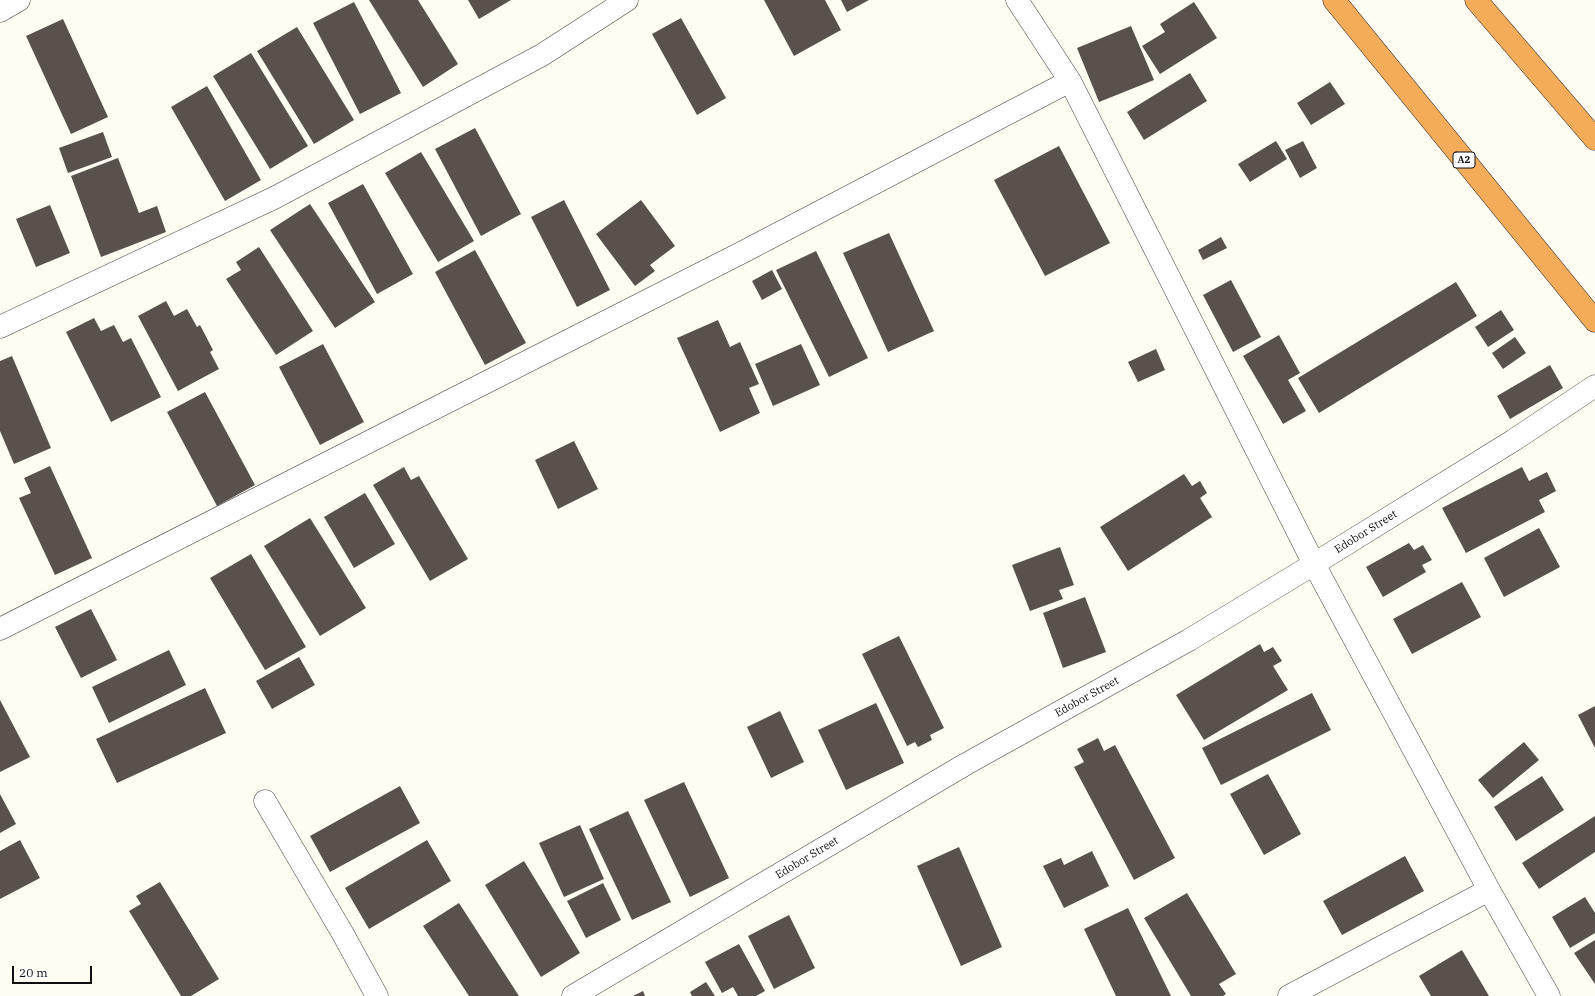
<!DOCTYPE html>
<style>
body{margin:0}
#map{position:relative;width:1595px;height:996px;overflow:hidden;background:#fffdf2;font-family:"IBM Plex Serif",serif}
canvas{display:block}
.scale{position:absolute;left:12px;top:966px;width:80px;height:18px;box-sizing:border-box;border:2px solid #0f0f0f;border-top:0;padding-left:5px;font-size:12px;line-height:14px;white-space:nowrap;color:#0f0f0f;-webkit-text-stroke:3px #fff;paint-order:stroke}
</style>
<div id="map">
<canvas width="1595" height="996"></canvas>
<div class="scale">20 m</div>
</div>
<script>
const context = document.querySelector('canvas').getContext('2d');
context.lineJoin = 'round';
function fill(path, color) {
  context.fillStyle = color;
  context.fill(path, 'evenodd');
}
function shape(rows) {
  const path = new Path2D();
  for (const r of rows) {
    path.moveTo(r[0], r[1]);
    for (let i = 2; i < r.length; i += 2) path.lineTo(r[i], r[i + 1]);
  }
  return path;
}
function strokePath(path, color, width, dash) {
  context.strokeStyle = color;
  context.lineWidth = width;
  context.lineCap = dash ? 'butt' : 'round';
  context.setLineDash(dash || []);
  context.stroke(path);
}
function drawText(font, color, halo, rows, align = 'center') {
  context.font = font + ' "IBM Plex Serif",serif';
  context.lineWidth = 4;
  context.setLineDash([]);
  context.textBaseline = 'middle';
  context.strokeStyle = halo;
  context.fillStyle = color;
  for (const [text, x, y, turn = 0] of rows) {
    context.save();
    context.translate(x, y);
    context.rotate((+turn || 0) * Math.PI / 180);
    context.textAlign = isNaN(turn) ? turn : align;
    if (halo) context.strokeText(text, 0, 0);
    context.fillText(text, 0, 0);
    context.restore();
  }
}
fill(shape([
 [369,0,418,0,458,64,423,87],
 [468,0,511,0,479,19],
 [764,0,825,0,841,30,794,56],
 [841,0,869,0,847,12],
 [354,2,401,93,360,114,313,23],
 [1194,2,1217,38,1160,74,1142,46,1165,32,1160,24],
 [681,18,726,98,697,115,652,34],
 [63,19,108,117,71,134,26,36],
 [1131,26,1154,80,1099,102,1077,48],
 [297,27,354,120,314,144,257,51],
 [251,53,308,146,270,169,213,76],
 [1190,73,1207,101,1144,140,1127,112],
 [1330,82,1345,104,1311,125,1297,103],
 [207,86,261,180,225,201,171,107],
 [475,128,521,214,481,236,435,149],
 [103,132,112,157,68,173,59,148],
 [1276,141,1287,159,1250,182,1238,164],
 [1303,141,1317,168,1300,178,1285,150],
 [1059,146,1110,243,1045,276,994,180],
 [421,152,474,241,438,262,385,173],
 [118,158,139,213,157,206,166,232,101,257,71,176],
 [363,184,413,274,377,294,328,203],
 [564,200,610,290,577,307,531,217],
 [641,200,675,246,650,265,655,271,635,286,596,234],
 [310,204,375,302,335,328,270,230],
 [50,205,70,253,36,267,16,219],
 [889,233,934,331,888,352,843,253],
 [1221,237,1227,248,1203,260,1198,250],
 [259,247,313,331,276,355,226,279,241,270,236,262],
 [475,250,526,343,485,365,435,272],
 [816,251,868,358,829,377,776,270],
 [772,270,782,289,762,300,752,281],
 [1231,280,1261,337,1233,352,1203,295],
 [1456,282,1477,316,1319,413,1298,378],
 [166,301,174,316,187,309,197,327,200,325,213,350,210,352,219,369,178,391,138,316],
 [1501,310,1514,330,1488,347,1475,327],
 [94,318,101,331,114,325,123,342,131,338,161,397,111,422,66,332],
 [718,320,730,347,740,342,759,384,749,388,760,413,720,432,677,338],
 [1279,335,1300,373,1288,380,1306,411,1283,424,1243,356],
 [1515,337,1526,353,1503,369,1492,353],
 [323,344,364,422,320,445,279,367],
 [801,344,820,385,773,406,755,364],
 [1156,349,1165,370,1138,382,1128,362],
 [12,356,51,448,14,464,0,431,0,361],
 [1550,365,1563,388,1510,419,1497,396],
 [205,392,255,485,217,506,167,412],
 [574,441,598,489,558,509,535,460],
 [50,466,92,558,55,575,19,498,31,493,24,478],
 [404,467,411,480,419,476,468,559,430,581,373,485],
 [1522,467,1529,481,1547,472,1556,491,1539,500,1545,512,1466,553,1442,508],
 [1184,474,1192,486,1200,481,1207,493,1200,498,1212,517,1128,571,1100,527],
 [365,493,395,544,354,568,324,517],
 [310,518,366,608,320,636,264,546],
 [1539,528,1560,567,1504,597,1484,558],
 [1409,543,1414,550,1423,545,1432,560,1422,565,1426,572,1383,597,1366,567],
 [1060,547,1074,585,1059,590,1063,599,1030,611,1012,565],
 [251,554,306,647,265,670,210,578],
 [1462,582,1481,617,1412,654,1393,619],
 [1085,597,1106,652,1063,668,1043,613],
 [91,609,117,660,81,678,55,627],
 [899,636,944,728,930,735,932,740,918,747,915,742,907,746,862,654],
 [1260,644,1264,652,1273,647,1282,661,1273,666,1288,690,1204,740,1176,695],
 [169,650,186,685,109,723,92,687],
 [299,657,315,685,272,709,256,681],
 [205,688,226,733,117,783,96,739],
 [1312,693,1331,730,1221,785,1202,748],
 [0,700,30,757,0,772],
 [876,703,904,763,846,790,818,730],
 [1595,706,1595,748,1578,715],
 [780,711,804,762,771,778,747,727],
 [1098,738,1104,751,1115,745,1175,858,1134,880,1074,767,1084,762,1077,749],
 [1524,742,1539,760,1493,798,1478,780],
 [1268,774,1301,834,1264,855,1230,794],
 [1542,776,1564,810,1516,841,1494,807],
 [684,782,729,878,690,897,644,800],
 [400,786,420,823,330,872,310,836],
 [0,794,16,824,0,833],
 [628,811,671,902,632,920,589,829],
 [1595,816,1595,852,1539,889,1522,863],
 [580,825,604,879,564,897,539,843],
 [20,840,40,878,0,899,0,851],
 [427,840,451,881,369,929,345,888],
 [959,847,1002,947,961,966,917,866],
 [1092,851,1109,886,1064,908,1043,866,1061,858,1064,865],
 [1405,856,1424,891,1342,935,1323,901],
 [524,861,580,953,541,977,485,885],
 [160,882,219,979,191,996,181,996,129,911,141,904,136,896],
 [603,883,621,920,586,938,567,901],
 [1187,893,1236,974,1219,984,1226,994,1223,996,1191,996,1144,918],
 [1585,897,1595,913,1595,933,1570,948,1552,917],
 [459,903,519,996,469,996,423,926],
 [1128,908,1171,996,1116,996,1084,929],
 [789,915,815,968,774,989,748,936],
 [1595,940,1595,984,1574,953],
 [739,944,765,991,756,996,738,996,733,987,722,993,705,962],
 [1462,950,1489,996,1431,996,1419,976],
 [706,982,715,996,692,996,690,992],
 [643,991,645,996,633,996]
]), '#58514c');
const street = shape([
 [1017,0,1070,81,1314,564,1489,890,1549,996],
 [0,11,19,0],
 [0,327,274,198,542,55,627,0],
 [0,629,741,253,1070,81],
 [265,801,343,934,377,996],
 [573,996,966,764,1189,640,1314,564,1514,440,1595,386],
 [1289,996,1489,890]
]);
const highway = shape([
 [1334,0,1595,321],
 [1476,0,1595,139]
]);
strokePath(street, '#424242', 23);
strokePath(highway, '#202020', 23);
strokePath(street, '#fff', 22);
strokePath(highway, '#f4ac5b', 22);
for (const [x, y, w] of [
 [1464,160,22]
]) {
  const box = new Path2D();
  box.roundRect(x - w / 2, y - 8, w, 16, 3);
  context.fillStyle = '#fff';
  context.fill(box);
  strokePath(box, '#0f0f0f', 1);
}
drawText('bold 10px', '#0f0f0f', null, [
 ["A2",1464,160]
]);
drawText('11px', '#0f0f0f', '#fff', [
 ["Edobor Street",1366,532,-32],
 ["Edobor Street",1087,697,-29],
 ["Edobor Street",807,858,-31]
]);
</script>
